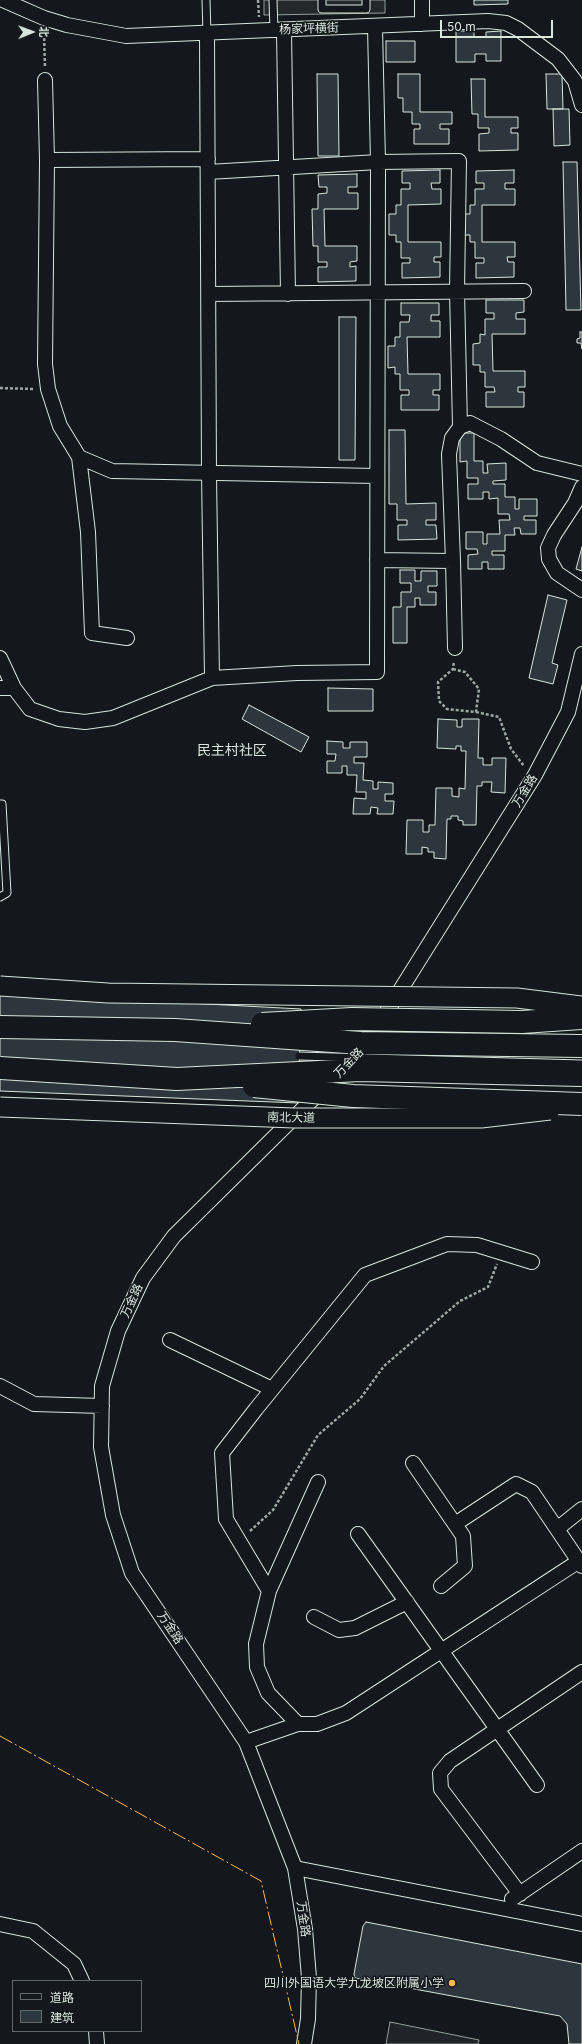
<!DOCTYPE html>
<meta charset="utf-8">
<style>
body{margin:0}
#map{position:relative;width:582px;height:2044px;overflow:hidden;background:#14181c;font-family:Inter,"Noto Sans SC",sans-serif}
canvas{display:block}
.legend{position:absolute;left:12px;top:1980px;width:130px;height:52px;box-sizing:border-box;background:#14181c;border:1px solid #626a69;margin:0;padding:5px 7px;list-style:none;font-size:12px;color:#d8e6dc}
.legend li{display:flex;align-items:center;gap:8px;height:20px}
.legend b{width:20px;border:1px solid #626a69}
.north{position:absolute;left:12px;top:12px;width:40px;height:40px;-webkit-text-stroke:3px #14181c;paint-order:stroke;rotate:89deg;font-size:11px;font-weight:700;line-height:16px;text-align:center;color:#d8e6dc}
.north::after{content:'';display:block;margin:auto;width:14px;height:18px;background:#d8e6dc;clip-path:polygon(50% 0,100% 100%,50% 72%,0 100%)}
.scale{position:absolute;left:440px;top:20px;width:113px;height:18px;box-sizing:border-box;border:2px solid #d8e6dc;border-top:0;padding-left:5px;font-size:12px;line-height:14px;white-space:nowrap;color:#d8e6dc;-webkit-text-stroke:3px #14181c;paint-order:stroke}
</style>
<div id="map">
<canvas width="582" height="2044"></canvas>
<ul class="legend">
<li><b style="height:5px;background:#14181c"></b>道路</li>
<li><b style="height:11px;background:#2c363c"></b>建筑</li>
</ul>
<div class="north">北</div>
<div class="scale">50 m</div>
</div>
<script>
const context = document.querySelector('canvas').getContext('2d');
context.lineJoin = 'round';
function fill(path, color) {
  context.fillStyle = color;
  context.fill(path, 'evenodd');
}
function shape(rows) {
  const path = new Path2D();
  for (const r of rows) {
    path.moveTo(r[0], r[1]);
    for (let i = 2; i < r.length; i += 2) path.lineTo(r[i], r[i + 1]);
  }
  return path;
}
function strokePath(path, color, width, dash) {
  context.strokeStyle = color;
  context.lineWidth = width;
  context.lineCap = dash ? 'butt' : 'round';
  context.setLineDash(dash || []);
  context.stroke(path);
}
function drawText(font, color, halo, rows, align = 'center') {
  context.font = font + ' Inter,"Noto Sans SC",sans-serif';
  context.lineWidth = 3;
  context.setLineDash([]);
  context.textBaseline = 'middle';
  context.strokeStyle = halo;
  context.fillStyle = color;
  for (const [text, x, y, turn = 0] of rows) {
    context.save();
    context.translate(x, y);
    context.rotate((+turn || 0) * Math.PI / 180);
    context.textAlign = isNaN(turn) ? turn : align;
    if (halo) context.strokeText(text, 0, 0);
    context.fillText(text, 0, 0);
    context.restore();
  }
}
const green = shape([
 [390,2022,479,2040,478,2044,386,2044,390,2022]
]);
fill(green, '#202428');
strokePath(green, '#939e99', 1);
const parking = shape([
 [264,0,385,0,385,13,264,15,264,0]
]);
fill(parking, '#24282b');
strokePath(parking, '#939e99', 1);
const building = shape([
 [474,0,508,0,508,4,474,5,474,0],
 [456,31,474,31,474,37,486,37,486,32,501,31,501,61,486,61,486,54,475,54,475,62,456,62,456,31],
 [386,41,415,41,415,62,386,62,386,41],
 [317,74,338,74,339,156,318,156,317,74],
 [398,74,420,74,420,112,452,112,452,124,440,124,440,129,449,129,449,144,414,144,414,129,420,129,420,124,412,124,412,112,403,112,403,98,398,98,398,74],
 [546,74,562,74,563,109,547,109,546,74],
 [471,79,485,79,485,117,518,117,518,128,511,128,511,133,518,133,518,150,479,151,479,134,489,133,489,128,478,128,478,114,472,114,471,79],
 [553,109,569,109,570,145,554,146,553,109],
 [563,162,577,162,581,310,566,310,563,162],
 [440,170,440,183,431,183,432,189,441,189,441,204,408,205,408,242,441,242,441,257,434,257,434,262,440,262,440,277,402,278,402,263,410,263,410,258,401,258,401,242,396,242,396,235,389,235,389,214,396,214,396,205,401,205,401,189,410,189,410,183,402,183,402,171,440,170],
 [514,170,514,183,505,183,505,189,515,189,515,205,482,205,482,242,515,242,515,257,507,257,508,262,514,262,514,277,476,278,476,263,484,263,484,258,475,258,475,242,470,242,470,235,463,235,463,214,470,214,470,205,475,205,475,189,484,189,484,183,476,183,476,171,514,170],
 [357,174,357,187,348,187,348,193,358,193,358,209,324,209,325,246,357,246,357,261,350,262,350,267,356,266,356,281,318,282,318,267,327,267,327,262,318,262,318,246,313,246,312,209,318,209,318,194,327,193,327,187,319,187,318,175,357,174],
 [486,300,524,300,524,312,516,313,516,319,525,319,525,334,492,334,493,371,525,371,525,387,518,387,518,392,524,392,524,407,486,407,486,392,495,392,494,387,485,387,485,372,480,372,480,365,473,365,473,344,480,343,480,334,485,335,485,319,494,319,494,313,486,313,486,300],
 [401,303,439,303,439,315,431,315,431,321,440,321,440,337,407,337,408,374,440,374,440,390,433,390,433,395,439,395,439,410,401,410,401,395,409,395,409,390,400,390,400,374,395,374,395,367,388,368,388,346,395,346,395,337,400,337,400,322,409,322,410,315,401,315,401,303],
 [339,317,356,317,355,460,339,460,339,317],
 [580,332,582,332,582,349,581,343,577,343,577,339,580,338,580,332],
 [389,430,405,430,406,504,436,503,436,520,426,520,426,525,436,525,437,539,398,540,398,525,407,525,407,520,397,520,397,504,389,504,389,430],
 [460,433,474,433,474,461,483,461,483,473,488,473,487,464,506,463,506,480,493,481,493,484,505,484,505,497,515,497,515,509,519,509,519,499,537,499,537,516,524,516,524,520,536,520,536,534,521,534,520,528,514,528,515,535,505,535,505,551,492,551,492,555,504,555,504,569,488,569,488,562,482,562,482,569,468,569,468,555,478,554,477,549,466,549,466,532,483,532,483,544,487,544,487,534,500,534,499,520,510,520,509,514,498,514,498,498,489,499,489,492,483,492,483,499,468,499,468,484,478,484,478,478,467,478,467,461,460,462,460,433],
 [582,547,582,571,576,569,582,547],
 [400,570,415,570,415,581,421,581,421,571,437,571,437,586,428,586,428,592,436,592,436,605,420,605,420,598,415,598,415,607,407,607,407,643,393,643,393,607,401,607,401,592,411,592,411,583,400,583,400,570],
 [548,595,567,600,552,663,558,665,553,684,529,678,548,595],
 [328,688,373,689,373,711,328,711,328,688],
 [249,705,309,737,301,752,242,719,249,705],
 [438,719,457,720,457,727,462,727,462,719,479,719,478,758,483,758,483,765,492,765,492,758,506,758,505,793,491,792,492,782,482,782,482,786,477,786,476,825,463,825,463,821,458,820,458,816,451,816,451,819,447,819,446,859,434,858,434,852,428,852,428,848,422,847,422,854,406,854,407,820,423,820,423,832,429,832,429,825,435,825,436,788,452,788,452,796,459,797,459,788,465,789,466,751,461,751,461,746,456,746,456,749,437,748,438,719],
 [327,741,343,742,343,748,350,748,350,742,367,742,367,757,354,757,354,763,364,763,363,780,373,781,373,789,378,789,378,782,393,783,393,794,385,794,385,801,394,801,393,814,377,814,378,808,371,807,370,814,353,814,354,798,366,799,366,792,356,792,357,775,347,775,347,766,342,766,342,773,327,773,327,761,335,761,336,754,327,754,327,741],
 [0,993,301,1009,298,1103,0,1091,0,993],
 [366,1922,582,1964,582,2044,569,2044,567,2024,560,2016,355,1978,354,1974,363,1926,366,1922]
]);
fill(building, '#2c363c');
strokePath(building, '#d8e6dc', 1);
const lane = shape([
 [206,0,207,34],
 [273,0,274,31],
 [322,0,322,9,366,9,366,0],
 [0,804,2,804,7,893,0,897]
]);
const street = shape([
 [3,0,44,18,67,25,126,36,488,21,506,23,518,29,558,59,575,81,582,105],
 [422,0,422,24],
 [284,30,288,294],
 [207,34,209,474,212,678],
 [45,80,47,160,45,364,48,389,60,426,79,457,88,532,92,633,127,638],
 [47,160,208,159],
 [208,172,378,162,459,161,457,291,460,427],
 [209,294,524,291],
 [79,457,112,471,377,476],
 [582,487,575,503,554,535,548,548,549,559,557,573,582,590],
 [377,560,453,561,449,454,452,438,460,427,470,423,501,439,537,463,582,474],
 [453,561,455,648],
 [0,658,14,688,30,709,59,719,85,722,113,718,212,678,297,673,377,672,378,162,375,27],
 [0,688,14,688],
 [364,1048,535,775,568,712,582,654],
 [170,1340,272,1389],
 [0,1386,34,1404,102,1406],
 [413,1463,463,1536,465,1566,441,1586],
 [318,1482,269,1591,256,1644,257,1667,268,1693,298,1724,317,1724,346,1713,579,1561],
 [455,1524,516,1484,532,1492,582,1566],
 [557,1529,582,1509],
 [358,1534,537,1785],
 [269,1591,226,1519,222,1453,256,1409,365,1275,447,1244,477,1245,532,1262],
 [314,1617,339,1630,355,1628,407,1602],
 [246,1742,298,1724],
 [295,1868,582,1924],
 [520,1894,441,1789,440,1773,450,1761,582,1672],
 [512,1899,582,1851],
 [0,1924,33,1931,74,1964,82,1981],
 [96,2031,97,2044],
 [304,2044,308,2019,309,1978,305,1929,295,1868,246,1742,132,1573,113,1515,101,1447,102,1386,118,1331,143,1278,174,1236,322,1090]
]);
strokePath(lane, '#d8e6dc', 9);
strokePath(street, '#d8e6dc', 16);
strokePath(shape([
 [258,0,259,17],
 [44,33,45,68],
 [0,388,34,389],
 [453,669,465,672,479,689,476,712,447,709,439,701,438,682,453,669,454,661],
 [476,712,499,717,511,749,524,766],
 [250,1531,273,1510,318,1435,360,1399,384,1366,460,1301,488,1287,497,1264]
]), '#9da8a2', 2.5, [3, 2]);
strokePath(lane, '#14181c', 7);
strokePath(street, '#14181c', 14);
const laneBridge = shape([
 [299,1056,582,1064]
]);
const secondaryBridge = shape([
 [0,986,108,993,517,998,582,1006],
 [0,1107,294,1118,481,1118,550,1110]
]);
const highwayBridge = shape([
 [262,1024,352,1019,522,1022,582,1018],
 [0,1027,175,1030,361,1043,582,1046],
 [0,1068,177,1079,360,1070,582,1075],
 [254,1086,353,1096,582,1104]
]);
strokePath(laneBridge, '#d8e6dc', 9, []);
strokePath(secondaryBridge, '#d8e6dc', 21, []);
strokePath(highwayBridge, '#d8e6dc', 24, []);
strokePath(laneBridge, '#14181c', 7);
strokePath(secondaryBridge, '#14181c', 19);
strokePath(highwayBridge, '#14181c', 22);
strokePath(shape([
 [0,1736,261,1881,299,2044]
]), '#ffb74d', 1, [14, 3, 2, 3]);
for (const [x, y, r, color] of [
 [452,1983,4,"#ffb74d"]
]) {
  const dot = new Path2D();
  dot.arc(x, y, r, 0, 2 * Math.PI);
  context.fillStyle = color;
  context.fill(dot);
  strokePath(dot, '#14181c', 1.5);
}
drawText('12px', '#d8e6dc', '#14181c', [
 ["杨家坪横街",309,29,-2],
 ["万金路",525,791,-59],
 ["万金路",349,1063,-46],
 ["南北大道",291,1118,1],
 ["万金路",132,1301,-65],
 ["万金路",170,1628,56],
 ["万金路",303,1919,82]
]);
drawText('12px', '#d8e6dc', '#14181c', [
 ["四川外国语大学九龙坡区附属小学",444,1983]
], 'right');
drawText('14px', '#d8e6dc', '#14181c', [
 ["民主村社区",232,751]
]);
</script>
